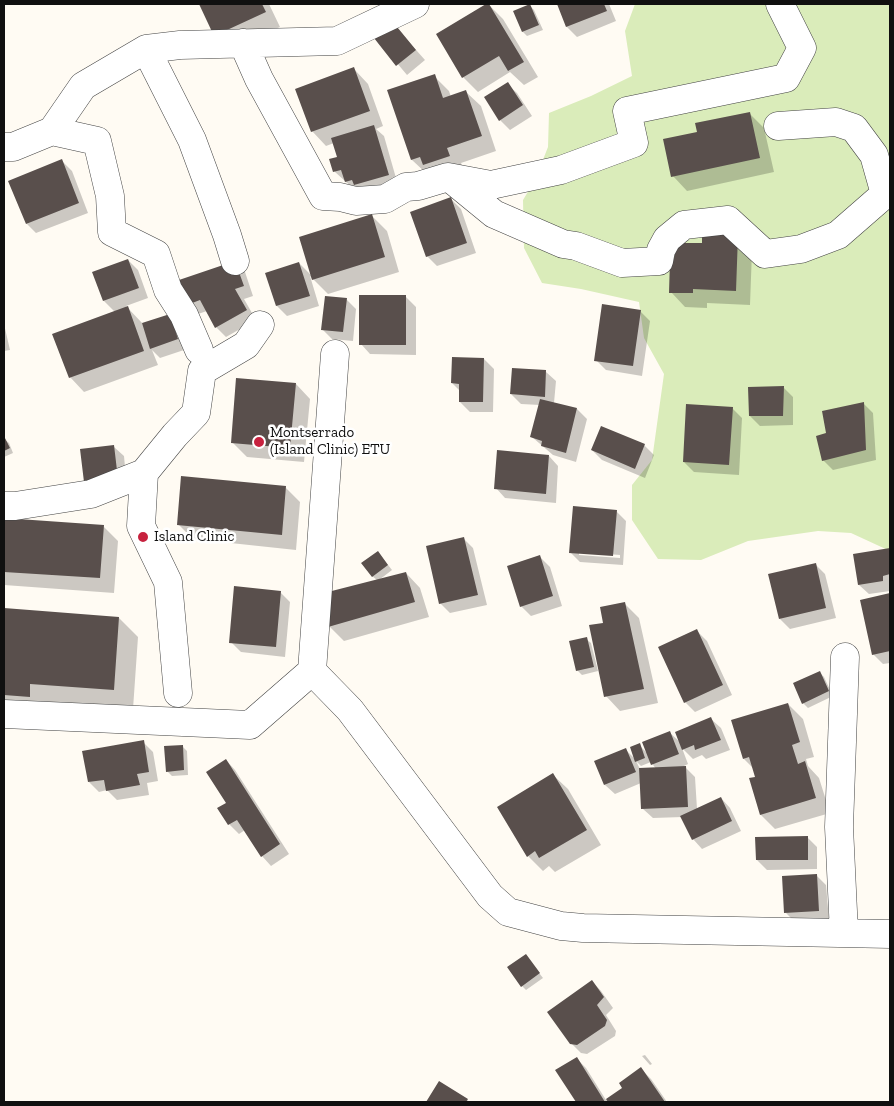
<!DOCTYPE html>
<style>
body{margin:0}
#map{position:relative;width:894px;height:1106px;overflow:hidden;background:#fffbf3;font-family:"Zilla Slab",serif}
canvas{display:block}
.frame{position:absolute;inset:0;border:5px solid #101010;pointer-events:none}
</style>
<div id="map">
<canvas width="894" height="1106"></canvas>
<div class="frame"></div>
</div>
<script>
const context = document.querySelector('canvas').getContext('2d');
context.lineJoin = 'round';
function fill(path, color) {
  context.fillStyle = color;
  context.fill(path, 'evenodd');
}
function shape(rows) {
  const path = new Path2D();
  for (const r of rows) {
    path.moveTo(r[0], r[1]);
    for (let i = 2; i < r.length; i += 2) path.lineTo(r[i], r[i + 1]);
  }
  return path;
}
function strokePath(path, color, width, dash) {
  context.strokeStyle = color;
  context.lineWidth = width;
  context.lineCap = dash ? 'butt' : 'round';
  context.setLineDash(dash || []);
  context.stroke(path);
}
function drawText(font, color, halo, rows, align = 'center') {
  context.font = font + ' "Zilla Slab",serif';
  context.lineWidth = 5;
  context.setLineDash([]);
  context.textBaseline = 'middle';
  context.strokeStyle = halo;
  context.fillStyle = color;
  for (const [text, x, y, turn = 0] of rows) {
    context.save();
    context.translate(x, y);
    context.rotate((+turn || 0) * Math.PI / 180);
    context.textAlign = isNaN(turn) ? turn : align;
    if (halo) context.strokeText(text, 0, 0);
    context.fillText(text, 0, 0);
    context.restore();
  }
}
fill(shape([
 [635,4,890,4,890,551,851,533,818,531,748,541,701,560,658,559,632,520,632,485,652,460,664,374,644,338,639,302,581,289,542,283,524,248,523,200,535,180,548,147,549,113,591,96,632,76,625,31]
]), '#daecba');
fill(shape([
 [201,4,269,4,280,27,230,50,215,36],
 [488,4,503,19,538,77,524,85,510,72,478,92,463,77],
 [558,4,609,4,616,21,577,37,567,27],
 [530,6,534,10,543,30,527,36,523,32],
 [393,24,425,60,407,75,376,38],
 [354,69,368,84,383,126,376,129,384,136,398,185,356,191,335,172,331,160,339,158,334,143,326,146,312,131],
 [434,76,449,91,451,97,466,92,481,106,496,151,461,163,464,170,427,174,412,160,389,91],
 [507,84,517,93,532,116,510,130,500,120],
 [749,113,764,128,774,172,687,191,673,176],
 [62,161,72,171,88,213,36,233,27,224],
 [451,199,461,209,476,253,437,266,427,256],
 [372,216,387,231,399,272,328,294,310,276,319,306,287,316,277,306,267,273,299,263,312,276],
 [703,235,752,251,750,305,707,303,707,308,685,307,671,292,676,260,703,244],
 [128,260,138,270,148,298,126,306,143,324,169,315,187,349,160,358,152,350,158,365,84,392,70,377,115,312,104,301],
 [235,263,245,272,253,296,244,299,256,320,226,337,216,327,207,311,198,314,188,304],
 [406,297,416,307,416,355,370,354,361,344],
 [346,299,356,309,353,341,332,339,322,329],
 [640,311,650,321,642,376,606,370,596,360],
 [4,324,10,350,4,351],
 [484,359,494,369,493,412,470,412,460,402,460,391,452,383],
 [546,372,556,381,554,403,577,409,587,419,576,462,553,455,532,437,540,405,521,404,511,394],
 [296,384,310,399,304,462,247,457,232,442],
 [784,388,793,397,793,425,760,426,750,416],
 [863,403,873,413,876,460,833,470,823,460,828,434],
 [732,408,742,418,739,475,694,472,684,462],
 [4,439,9,443,13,453,4,457],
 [644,445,654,455,645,478,602,460,592,450],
 [114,447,124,456,127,488,95,491],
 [549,456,558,466,556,503,505,498,496,488],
 [285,487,300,502,296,550,193,539,178,524],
 [616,511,626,521,623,565,580,562,570,552],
 [579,552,620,555,620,558,579,555],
 [4,519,103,526,118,541,114,593,4,585],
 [463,538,473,548,487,605,450,613,440,603],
 [890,550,890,591,869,594,859,585,854,556],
 [378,552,392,570,379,580,406,573,420,588,429,617,344,641,329,626,377,580,372,576],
 [540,557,550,567,562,606,531,616,521,606],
 [815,564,825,574,836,618,790,629,780,619],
 [280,592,290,602,285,657,241,652,231,642],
 [890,595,890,663,883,664,873,654,862,601],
 [624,603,639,618,658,703,620,711,606,696,604,624],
 [4,610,119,618,138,637,133,709,25,713,12,700,4,700],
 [697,631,707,641,732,695,695,712,685,702],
 [586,639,591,643,598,671,582,675,577,670],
 [820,673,824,677,833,696,808,708,803,703],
 [788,704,803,719,814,757,806,759,808,766,819,778,830,813,775,829,761,815,756,777,753,768,744,759],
 [711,719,721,728,730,750,706,759,702,755,693,759,682,748,688,764,684,766,695,777,697,809,721,798,730,808,741,831,702,849,693,839,683,817,653,818,643,809,641,783,615,794,605,785,626,750,636,760,639,745,647,753,670,733,681,743],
 [636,761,641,766,651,762,656,769,640,769],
 [143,742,153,752,158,781,147,783,149,795,117,800,107,790,99,792,89,782],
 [182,746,187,751,188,775,172,776,167,771],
 [226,760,235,770,289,854,271,866,262,856,245,830,239,834,229,824],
 [553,775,568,789,601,845,555,872,549,866,543,871,528,856],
 [807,837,817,847,817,869,767,870,757,860],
 [816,875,826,885,829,920,795,922,786,913],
 [526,956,543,978,526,990,522,986],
 [592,981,601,991,613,1008,606,1015,616,1031,615,1036,587,1054,581,1053,571,1043],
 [645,1055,652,1064,650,1065,642,1056],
 [576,1058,586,1068,606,1100,624,1088,641,1069,651,1079,667,1102,577,1102,557,1071],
 [439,1083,467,1100,470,1102,427,1102]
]), '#0003');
fill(shape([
 [199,4,262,4,266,12,214,36],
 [486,4,489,4,524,62,508,71,499,56,462,78,436,34],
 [530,4,539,25,522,32,513,11],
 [557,4,604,4,607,11,566,27],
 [393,22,416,50,396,66,374,38],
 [354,67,370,111,311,132,295,89],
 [435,74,443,98,466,90,482,136,447,148,450,156,423,165,420,157,411,160,387,90],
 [508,82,523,105,499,121,484,97],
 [750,112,760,158,671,177,663,139,697,132,695,123],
 [374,125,389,175,354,185,352,180,345,182,341,170,333,172,329,159,337,157,331,138],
 [62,159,79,203,26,224,8,181],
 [451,197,467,243,426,257,410,212],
 [372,214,385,257,312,280,299,237],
 [702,234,738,235,736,291,693,289,693,293,669,293,670,259,674,259,675,243,702,243],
 [128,259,139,288,103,301,92,272],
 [235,261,244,286,235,289,247,310,215,328,200,300,187,305,179,280],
 [299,262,310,296,276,306,265,273],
 [359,295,406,295,406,345,359,345],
 [325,296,347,298,343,332,321,330],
 [602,304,641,310,633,366,594,361],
 [128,306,144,351,69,378,52,334],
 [170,314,178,339,150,349,142,323],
 [452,357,484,358,483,402,459,402,459,384,451,383],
 [512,368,546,370,545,397,510,394],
 [236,378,296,383,290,448,231,443],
 [784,386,783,416,749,416,748,387],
 [540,399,577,408,566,453,541,446,542,441,530,437],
 [864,402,866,450,822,461,816,436,826,433,822,411],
 [686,404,733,407,729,465,683,462],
 [601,426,645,444,635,469,591,450],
 [4,436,10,448,4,451],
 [114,445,118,479,84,482,80,449],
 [497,450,549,455,546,494,494,489],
 [181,476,286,486,282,535,177,525],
 [573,506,617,510,613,556,569,553],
 [4,518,104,525,100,578,4,572],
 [464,537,478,595,439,604,426,546],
 [890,548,890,574,883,576,883,581,858,585,853,554],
 [378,551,388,565,372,577,361,563],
 [540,555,553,596,520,607,507,566],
 [816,563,826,608,779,619,768,574],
 [406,572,415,602,328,627,320,594],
 [234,586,281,591,276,647,229,643],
 [890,593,890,651,872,655,860,600],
 [625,602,644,689,604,697,589,625,603,623,600,607],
 [4,608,119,617,114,690,30,684,30,697,4,695],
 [697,629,723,685,684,703,658,647],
 [587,637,594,667,576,671,569,641],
 [820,671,829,691,802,704,793,683],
 [788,703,800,742,792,745,798,764,805,761,816,798,760,815,749,778,755,777,749,757,743,759,731,720],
 [711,717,721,740,695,750,694,745,682,750,675,732],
 [670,731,679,754,651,765,642,742],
 [144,740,149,772,137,774,140,785,106,791,104,780,88,782,82,751],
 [640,743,645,758,635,762,630,747],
 [183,745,184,770,166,772,164,746],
 [626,748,636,772,604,785,594,761],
 [226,759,280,844,261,857,237,820,228,825,217,808,226,803,206,772],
 [686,766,688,807,641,809,639,768],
 [553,773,587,830,539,858,535,851,527,857,497,807],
 [721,797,732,821,692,840,680,816],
 [808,836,808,860,756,860,755,837],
 [817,874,819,911,784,913,782,876],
 [526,954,540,973,521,987,507,967],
 [592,980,604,997,597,1005,607,1020,605,1026,577,1045,570,1044,547,1012],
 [577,1057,605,1102,576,1102,555,1070],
 [641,1067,665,1102,608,1102,606,1099,622,1088,619,1083],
 [439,1081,468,1099,466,1102,426,1102]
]), '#594f4c');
const minor = shape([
 [243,43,259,79,323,196,340,197,356,201,385,199,406,187,418,186,448,177,491,185,561,170,634,143,627,111,786,78,802,48,780,4],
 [146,49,192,140,227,235,235,261],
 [52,131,97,141,110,196,112,232,156,254,168,290,184,315,199,350],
 [4,147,13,147,52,131,83,86,146,49,180,45,337,41,415,4],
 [450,178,494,214,563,244,576,246,622,263,659,261,661,250,667,239,684,225,728,220,765,254,801,249,838,235,885,194,874,155,854,128,836,122,778,126],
 [144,473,141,526,168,582,178,693],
 [4,506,15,506,91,494,144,473,175,435,196,413,202,371,246,345,260,325],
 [312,671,350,710,490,896,508,912,561,926,583,928,890,934],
 [4,714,250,725,312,671,335,354],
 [844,933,839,827,845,657]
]);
strokePath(minor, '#434343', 29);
strokePath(minor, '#fff', 28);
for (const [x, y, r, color] of [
 [259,442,6,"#c7213e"],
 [143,537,6,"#c7213e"]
]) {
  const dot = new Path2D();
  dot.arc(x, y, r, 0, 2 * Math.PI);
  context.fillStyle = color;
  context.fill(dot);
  strokePath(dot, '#fff', 2);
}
drawText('15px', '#101010', '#fff', [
 ["Montserrado",270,433],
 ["(Island Clinic) ETU",270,450],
 ["Island Clinic",154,537]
], 'left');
</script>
